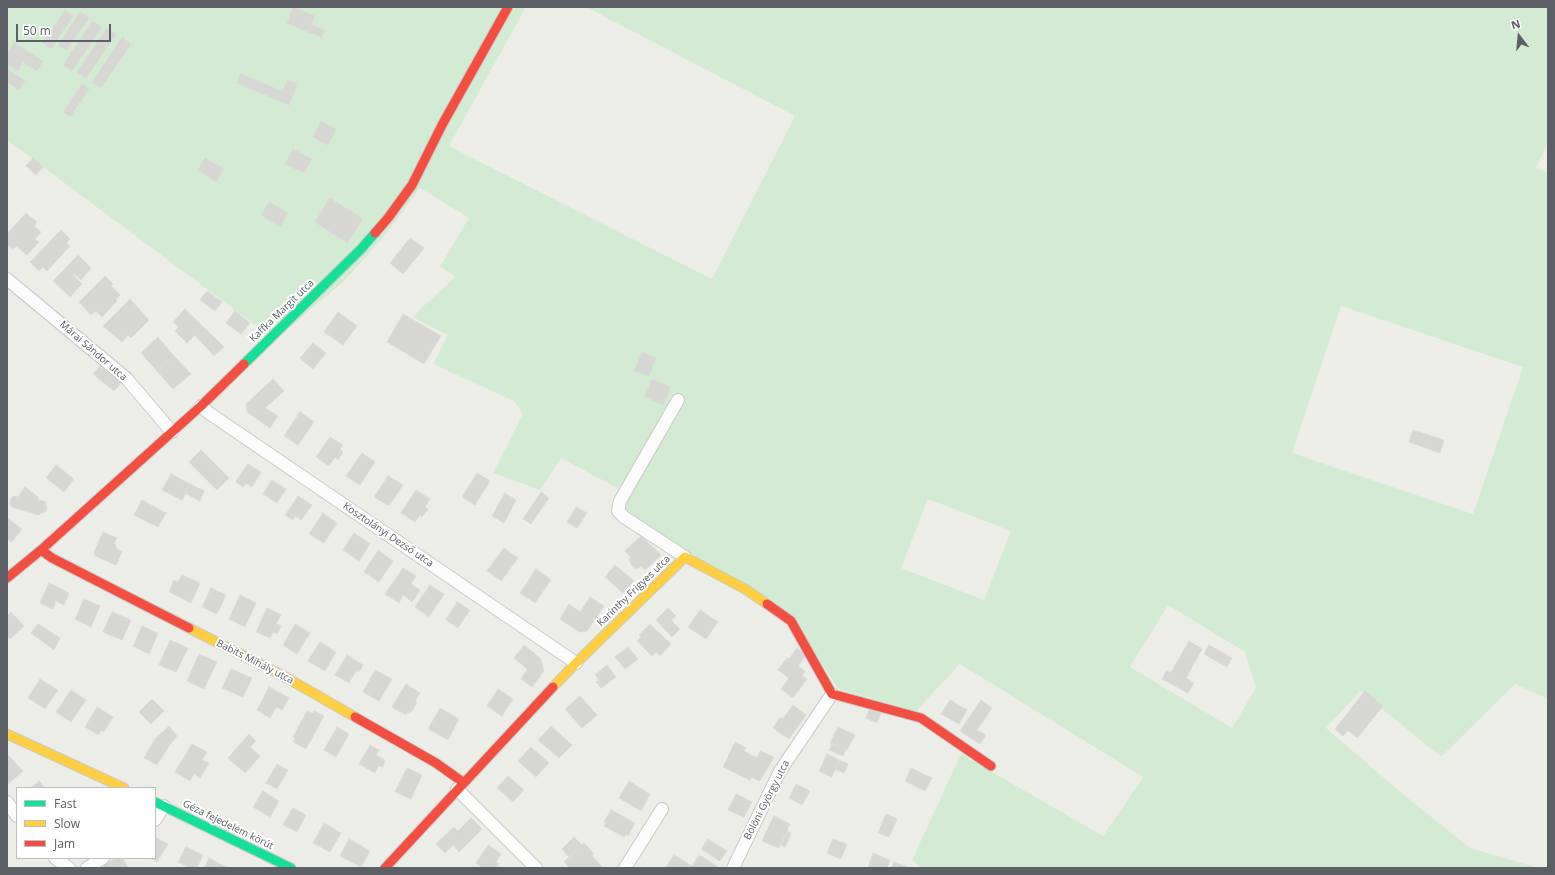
<!DOCTYPE html>
<meta charset="utf-8">
<style>
body{margin:0}
#map{position:relative;width:1555px;height:875px;overflow:hidden;background:#edede8;font-family:"Open Sans",sans-serif}
canvas{display:block}
.frame{position:absolute;inset:0;border:8px solid #5c6066;pointer-events:none}
.legend{position:absolute;left:16px;top:787px;width:140px;height:72px;box-sizing:border-box;background:#fff;border:1px solid #bebfc2;margin:0;padding:5px 7px;list-style:none;font-size:12px;color:#5c6066}
.legend li{display:flex;align-items:center;gap:8px;height:20px}
.legend b{width:20px;border:1px solid #bebfc2}
.north{position:absolute;left:1499px;top:16px;width:40px;height:40px;-webkit-text-stroke:3px #fff;paint-order:stroke;rotate:344deg;font-size:11px;font-weight:700;line-height:16px;text-align:center;color:#5c6066}
.north::after{content:'';display:block;margin:auto;width:14px;height:18px;background:#5c6066;clip-path:polygon(50% 0,100% 100%,50% 72%,0 100%)}
.scale{position:absolute;left:16px;top:24px;width:95px;height:18px;box-sizing:border-box;border:2px solid #5c6066;border-top:0;padding-left:5px;font-size:12px;line-height:14px;white-space:nowrap;color:#5c6066;-webkit-text-stroke:3px #fff;paint-order:stroke}
</style>
<div id="map">
<canvas width="1555" height="875"></canvas>
<div class="frame"></div>
<ul class="legend">
<li><b style="height:5px;background:#16e098"></b>Fast</li>
<li><b style="height:5px;background:#ffcf43"></b>Slow</li>
<li><b style="height:5px;background:#f24e42"></b>Jam</li>
</ul>
<div class="north">N</div>
<div class="scale">50 m</div>
</div>
<script>
const context = document.querySelector('canvas').getContext('2d');
context.lineJoin = 'round';
function fill(path, color) {
  context.fillStyle = color;
  context.fill(path, 'evenodd');
}
function shape(rows) {
  const path = new Path2D();
  for (const r of rows) {
    path.moveTo(r[0], r[1]);
    for (let i = 2; i < r.length; i += 2) path.lineTo(r[i], r[i + 1]);
  }
  return path;
}
function strokePath(path, color, width, dash) {
  context.strokeStyle = color;
  context.lineWidth = width;
  context.lineCap = dash ? 'butt' : 'round';
  context.setLineDash(dash || []);
  context.stroke(path);
}
function drawText(font, color, halo, rows, align = 'center') {
  context.font = font + ' "Open Sans",sans-serif';
  context.lineWidth = 4;
  context.setLineDash([]);
  context.textBaseline = 'middle';
  context.strokeStyle = halo;
  context.fillStyle = color;
  for (const [text, x, y, turn = 0] of rows) {
    context.save();
    context.translate(x, y);
    context.rotate((+turn || 0) * Math.PI / 180);
    context.textAlign = isNaN(turn) ? turn : align;
    if (halo) context.strokeText(text, 0, 0);
    context.fillText(text, 0, 0);
    context.restore();
  }
}
fill(shape([
 [7,7,526,7,449,146,712,279,795,116,586,7,1548,7,1548,142,1536,168,1548,173,1548,699,1515,684,1441,757,1360,691,1326,728,1404,795,1470,848,1539,868,922,868,912,860,961,754,1103,836,1143,777,960,664,916,711,838,689,791,615,625,513,625,492,561,458,540,490,493,473,523,414,514,401,433,364,448,335,412,317,455,277,440,266,469,218,420,188,382,239,344,281,275,340,7,140],
 [1341,306,1523,367,1473,514,1292,453],
 [928,499,1011,531,984,600,901,568],
 [1168,605,1245,652,1256,688,1232,728,1130,667]
]), '#d4ebd3');
const building = shape([
 [293,7,315,16,308,32,287,23,293,7],
 [65,10,73,16,51,49,43,43,65,10],
 [80,12,89,18,66,50,58,45,80,12],
 [92,21,102,27,72,71,63,65,92,21],
 [311,24,325,30,322,37,308,32,311,24],
 [107,28,116,34,86,78,77,72,107,28],
 [122,37,131,44,101,88,92,82,122,37],
 [14,43,43,61,37,71,23,62,18,71,7,64,7,54,14,43],
 [7,69,25,81,19,90,7,82,7,69],
 [241,74,293,96,289,105,237,83,241,74],
 [288,80,297,84,293,96,283,91,288,80],
 [82,84,89,89,70,117,63,112,82,84],
 [321,121,336,129,328,145,313,137,321,121],
 [293,149,312,159,304,173,285,164,293,149],
 [33,158,43,167,36,175,26,166,33,158],
 [205,158,224,169,216,182,198,170,205,158],
 [330,198,363,219,347,243,315,222,330,198],
 [269,202,288,213,280,227,261,215,269,202],
 [26,213,37,222,34,226,41,232,35,239,39,242,27,255,16,246,13,249,7,244,7,234,26,213],
 [61,230,70,239,66,243,70,246,47,271,43,267,39,271,30,262,61,230],
 [410,238,424,248,403,274,390,263,410,238],
 [78,255,91,268,81,280,74,274,73,275,82,284,70,297,53,281,78,255],
 [105,276,113,284,111,286,120,295,116,299,117,301,102,317,96,311,91,315,79,302,105,276],
 [207,291,222,302,215,311,200,300,207,291],
 [130,299,149,320,131,338,128,335,122,342,103,326,130,299],
 [185,309,224,347,214,356,195,335,187,343,175,331,179,327,173,322,185,309],
 [235,311,250,323,241,334,226,323,235,311],
 [338,312,357,326,343,345,324,332,338,312],
 [403,314,441,336,424,364,387,342,403,314],
 [158,337,174,356,157,371,141,353,158,337],
 [313,343,326,353,313,369,300,358,313,343],
 [642,352,656,358,649,376,634,371,642,352],
 [174,356,191,374,173,389,157,371,174,356],
 [100,366,121,383,114,391,93,374,100,366],
 [273,379,284,391,265,408,278,416,270,428,247,412,246,404,273,379],
 [652,379,671,387,663,405,645,397,652,379],
 [300,412,314,422,298,445,284,436,300,412],
 [1413,430,1444,440,1440,453,1409,442,1413,430],
 [330,437,343,445,340,449,343,452,338,460,335,457,329,466,316,457,330,437],
 [201,450,229,478,217,490,189,462,201,450],
 [362,453,375,462,360,485,346,476,362,453],
 [248,464,261,472,252,487,238,478,248,464],
 [56,465,74,479,64,492,46,478,56,465],
 [477,473,490,481,475,505,462,497,477,473],
 [171,474,190,484,182,500,162,490,171,474],
 [388,476,403,485,389,506,374,497,388,476],
 [238,478,246,483,243,487,236,482,238,478],
 [272,480,286,489,277,503,263,494,272,480],
 [190,484,204,491,200,501,185,493,190,484],
 [25,487,38,497,38,500,45,501,47,509,45,512,38,515,12,507,10,504,11,498,14,496,18,497,25,487],
 [416,490,430,499,425,507,428,509,422,517,420,515,415,522,401,513,416,490],
 [541,492,549,498,531,524,523,519,541,492],
 [505,493,516,500,504,523,492,516,505,493],
 [298,496,312,505,301,520,288,511,298,496],
 [142,500,166,513,158,527,134,515,142,500],
 [576,507,587,513,577,528,567,522,576,507],
 [288,511,295,516,293,520,285,515,288,511],
 [323,513,337,523,324,543,309,534,323,513],
 [7,518,22,529,12,542,7,539,7,518],
 [103,532,117,538,114,543,117,549,122,552,116,565,95,556,94,552,103,532],
 [354,533,370,544,359,561,343,550,354,533],
 [641,536,661,555,645,570,640,566,639,568,634,568,631,564,629,559,631,557,625,551,641,536],
 [504,548,518,558,501,581,487,571,504,548],
 [378,550,393,561,379,582,364,572,378,550],
 [615,565,634,581,623,593,605,577,615,565],
 [403,568,416,576,411,584,420,590,412,602,403,595,399,603,385,594,403,568],
 [536,569,551,580,535,603,520,593,536,569],
 [182,575,200,583,191,603,169,592,174,580,178,582,182,575],
 [49,583,69,593,64,605,56,601,53,609,40,603,49,583],
 [430,585,444,594,429,617,415,607,430,585],
 [211,588,226,595,217,614,202,607,211,588],
 [240,595,256,603,245,627,229,619,240,595],
 [590,597,604,606,587,631,579,632,560,619,569,604,580,612,590,597],
 [84,599,100,606,91,627,75,619,84,599],
 [457,602,470,610,458,628,446,620,457,602],
 [267,608,281,615,276,624,281,626,277,634,273,632,270,638,256,632,267,608],
 [668,608,676,616,671,620,680,629,672,637,656,620,668,608],
 [700,610,718,622,706,639,688,627,700,610],
 [11,612,24,626,10,639,7,636,7,616,11,612],
 [112,612,131,620,122,640,103,632,112,612],
 [38,624,60,638,54,650,31,633,38,624],
 [295,624,310,633,297,654,283,645,295,624],
 [650,624,671,644,660,656,656,652,652,656,637,641,641,637,639,635,650,624],
 [142,626,158,633,149,654,133,646,142,626],
 [170,640,188,648,176,672,159,665,170,640],
 [1189,641,1202,649,1186,678,1194,683,1188,693,1162,679,1167,670,1171,673,1189,641],
 [320,642,336,652,325,671,308,661,320,642],
 [524,645,540,658,544,671,532,687,521,679,527,670,526,668,514,658,524,645],
 [1209,645,1232,658,1227,667,1204,654,1209,645],
 [628,647,638,659,625,669,615,657,628,647],
 [797,648,806,655,798,666,805,671,802,676,807,679,793,698,781,689,789,678,778,670,787,658,789,659,797,648],
 [199,654,217,662,204,689,187,681,199,654],
 [347,655,363,665,359,672,356,671,349,683,335,675,347,655],
 [607,665,616,677,601,688,596,682,599,680,595,675,607,665],
 [231,669,252,678,243,697,222,688,231,669],
 [375,670,392,679,379,701,363,692,375,670],
 [40,679,58,690,45,709,28,698,40,679],
 [406,684,420,693,416,699,416,704,412,711,407,713,406,715,392,707,406,684],
 [269,687,289,698,282,710,276,707,270,718,257,710,269,687],
 [498,689,513,699,502,716,487,706,498,689],
 [71,690,86,700,71,722,56,712,71,690],
 [1365,691,1383,706,1357,738,1348,730,1343,736,1335,729,1365,691],
 [580,696,597,715,582,728,565,709,580,696],
 [152,699,164,711,151,724,139,712,152,699],
 [950,700,967,710,959,724,941,714,950,700],
 [981,700,992,708,977,730,986,735,980,744,960,731,981,700],
 [793,705,806,715,789,739,773,728,780,717,783,719,793,705],
 [97,707,113,717,104,732,102,730,98,735,85,727,97,707],
 [440,708,459,719,448,740,428,729,440,708],
 [870,708,881,713,877,723,866,718,870,708],
 [307,711,313,714,314,711,324,716,306,749,293,742,295,738,293,737,307,711],
 [169,726,177,736,169,746,157,765,144,758,155,739,169,726],
 [551,726,572,745,559,758,538,740,551,726],
 [337,727,349,734,336,757,324,750,337,727],
 [838,727,855,735,847,750,830,743,838,727],
 [249,734,256,741,250,747,260,756,245,773,228,758,249,734],
 [735,742,746,748,744,751,757,758,760,751,774,757,760,781,751,777,750,780,723,767,735,742],
 [832,743,846,750,843,756,829,750,832,743],
 [192,744,207,752,202,760,209,763,200,778,194,774,190,781,175,772,192,744],
 [370,745,379,750,376,755,385,760,383,767,378,766,375,773,359,764,370,745],
 [531,747,549,763,536,777,518,761,531,747],
 [7,754,23,771,7,785,7,754],
 [827,754,839,760,832,777,819,771,827,754],
 [839,760,848,764,844,773,835,769,839,760],
 [277,764,288,770,277,789,266,783,277,764],
 [407,768,422,775,411,799,395,792,407,768],
 [911,768,932,778,925,791,905,781,911,768],
 [508,776,524,790,513,802,497,788,508,776],
 [39,781,45,788,31,788,39,781],
 [629,781,650,794,641,811,619,798,629,781],
 [796,784,810,791,802,805,789,798,796,784],
 [263,791,279,801,270,817,253,807,263,791],
 [736,794,752,802,744,817,728,810,736,794],
 [293,808,306,815,297,832,283,825,293,808],
 [611,810,635,823,628,836,625,834,624,837,604,826,606,823,604,822,611,810],
 [886,814,897,819,889,837,878,833,886,814],
 [774,816,790,824,779,848,762,841,774,816],
 [471,818,482,829,459,852,453,845,445,853,436,844,454,827,458,831,471,818],
 [324,823,341,833,330,852,313,843,324,823],
 [787,831,791,833,785,847,781,845,787,831],
 [155,837,168,844,157,862,150,858,155,858,155,837],
 [574,837,582,845,569,857,562,849,574,837],
 [349,839,370,851,361,867,340,856,349,839],
 [708,839,727,851,720,861,701,849,708,839],
 [833,839,847,844,841,859,827,853,833,839],
 [584,843,594,854,592,856,603,868,570,868,564,862,584,843],
 [488,845,501,854,496,862,499,864,496,868,482,868,476,863,488,845],
 [186,847,203,855,197,868,190,868,178,862,186,847],
 [873,853,890,860,887,868,868,868,873,853],
 [674,855,692,866,699,855,717,866,716,868,667,868,666,867,674,855],
 [116,858,123,858,128,868,105,868,103,865,116,858],
 [209,858,228,868,204,868,209,858],
 [894,862,908,867,907,868,891,868,894,862]
]);
fill(building, '#d6d6d3');
strokePath(building, '#dcdbd6', 1);
const street = shape([
 [7,279,126,378,172,432],
 [678,400,620,501,618,511,624,517,685,557],
 [201,406,209,413,576,663],
 [457,789,536,868],
 [7,802,17,816],
 [155,820,164,806],
 [55,858,69,868],
 [87,868,103,858],
 [625,868,662,809],
 [733,868,780,771,832,694]
]);
const fast = shape([
 [244,364,361,249,375,233],
 [155,802,291,868]
]);
const slow = shape([
 [189,628,287,678,355,717],
 [553,687,576,663,685,557,745,589,767,604],
 [7,734,124,788]
]);
const jam = shape([
 [375,233,388,218,412,185,442,125,508,7],
 [41,550,52,558,189,628],
 [7,578,41,550,201,406,244,364],
 [767,604,791,621,832,694,921,718,991,766],
 [355,717,436,763,464,783],
 [385,868,553,687]
]);
strokePath(street, '#c9cac8', 14);
strokePath(fast, '#c9caca', 11);
strokePath(slow, '#c9caca', 11);
strokePath(jam, '#c9caca', 11);
strokePath(street, '#fcfcfc', 12);
strokePath(fast, '#16e098', 9);
strokePath(slow, '#ffcf43', 9);
strokePath(jam, '#f24e42', 9);
drawText('10px', '#5c6066', '#fff', [
 ["Kaffka Margit utca",282,311,-44],
 ["Márai Sándor utca",93,351,41],
 ["Kosztolányi Dezső utca",388,535,34],
 ["Karinthy Frigyes utca",634,591,-44],
 ["Babits Mihály utca",255,662,27],
 ["Bölöni György utca",767,800,-63],
 ["Géza fejedelem körút",228,825,26]
]);
</script>
